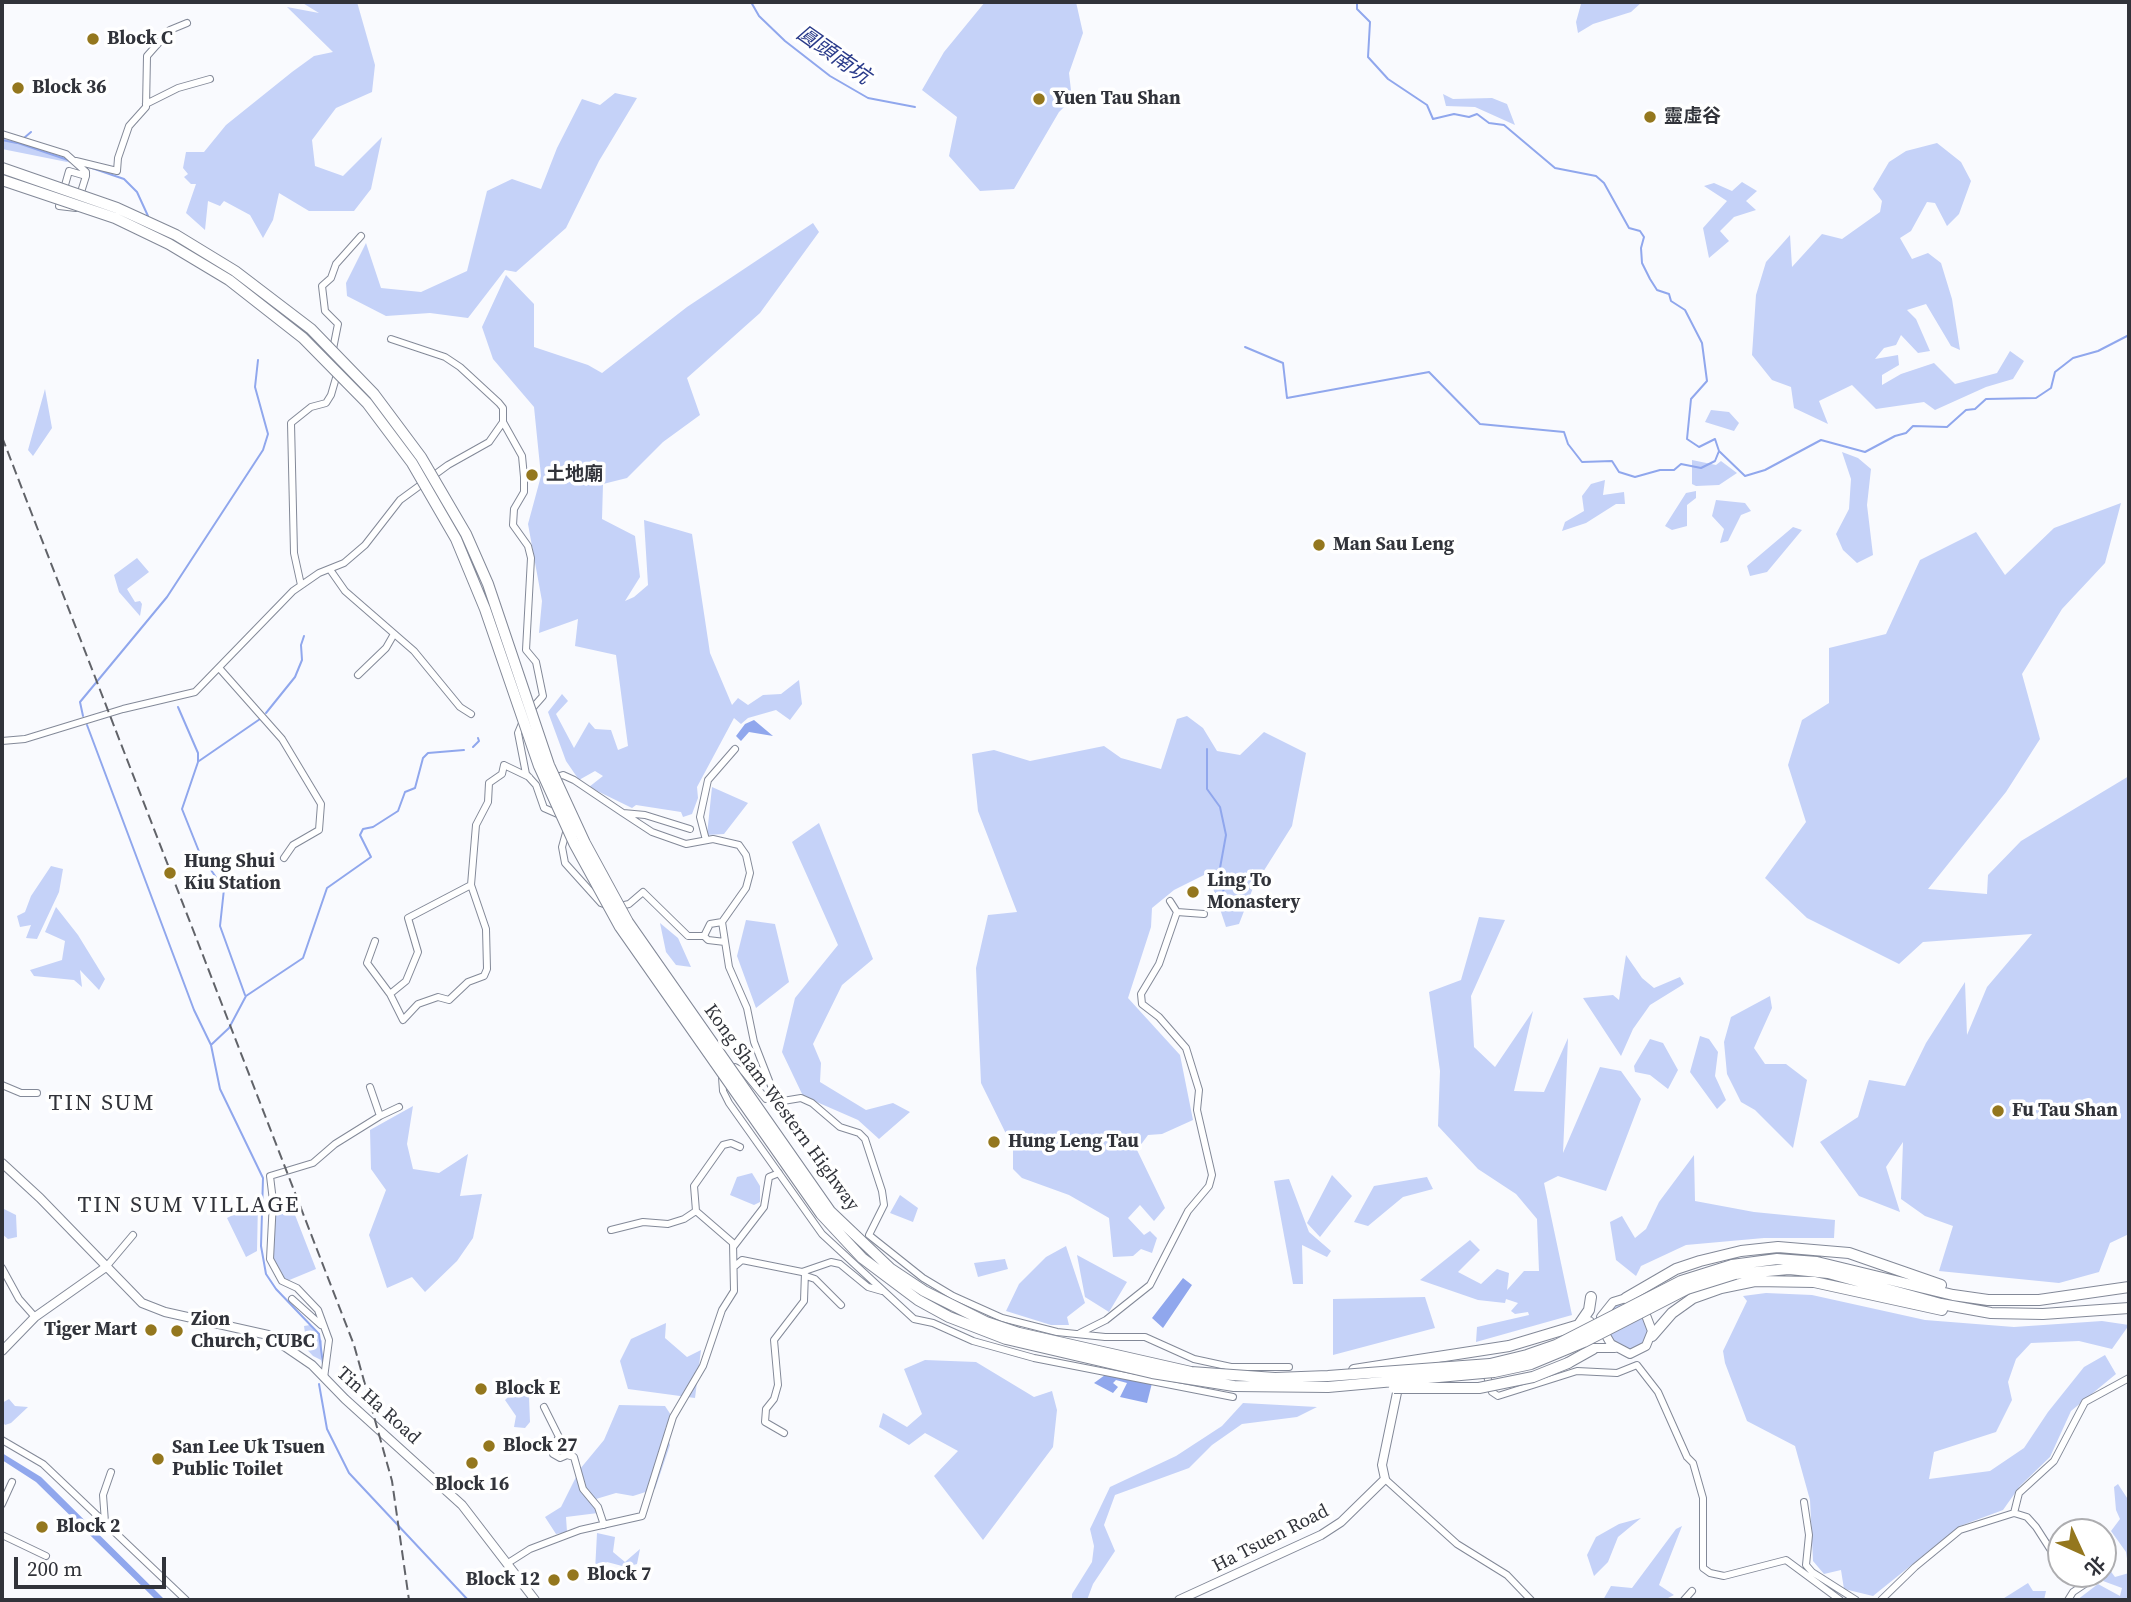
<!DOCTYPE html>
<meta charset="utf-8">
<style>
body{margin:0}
#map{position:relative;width:2131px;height:1602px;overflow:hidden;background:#f9fafe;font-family:"Source Serif 4","Noto Sans SC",serif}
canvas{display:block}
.frame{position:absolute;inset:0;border:4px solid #31333a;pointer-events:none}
.north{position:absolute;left:2047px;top:1518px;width:70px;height:70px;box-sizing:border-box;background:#fff;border:2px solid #adadb0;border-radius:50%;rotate:135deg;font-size:19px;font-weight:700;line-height:28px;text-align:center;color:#31333a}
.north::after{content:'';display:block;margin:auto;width:24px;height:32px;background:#94771e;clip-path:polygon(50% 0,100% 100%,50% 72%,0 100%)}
.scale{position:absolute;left:14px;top:1557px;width:152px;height:32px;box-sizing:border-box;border:4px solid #31333a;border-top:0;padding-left:9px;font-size:21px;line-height:24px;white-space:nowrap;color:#31333a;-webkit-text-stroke:5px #fff;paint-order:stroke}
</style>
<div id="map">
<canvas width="2131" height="1602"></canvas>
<div class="frame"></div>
<div class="north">北</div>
<div class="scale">200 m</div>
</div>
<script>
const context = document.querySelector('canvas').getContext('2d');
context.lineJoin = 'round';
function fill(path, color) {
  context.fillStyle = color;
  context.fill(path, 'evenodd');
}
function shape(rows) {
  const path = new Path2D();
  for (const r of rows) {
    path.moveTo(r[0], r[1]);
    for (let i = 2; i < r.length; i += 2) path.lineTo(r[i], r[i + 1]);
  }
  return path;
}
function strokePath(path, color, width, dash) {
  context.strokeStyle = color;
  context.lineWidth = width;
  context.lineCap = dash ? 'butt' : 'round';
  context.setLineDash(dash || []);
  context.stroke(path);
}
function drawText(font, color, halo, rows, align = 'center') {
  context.font = font + ' "Source Serif 4","Noto Sans SC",serif';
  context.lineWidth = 7;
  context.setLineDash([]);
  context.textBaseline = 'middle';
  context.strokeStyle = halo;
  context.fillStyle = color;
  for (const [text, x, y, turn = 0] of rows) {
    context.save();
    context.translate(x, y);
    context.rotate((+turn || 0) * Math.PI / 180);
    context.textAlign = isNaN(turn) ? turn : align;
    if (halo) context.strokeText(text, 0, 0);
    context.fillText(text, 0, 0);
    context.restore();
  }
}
fill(shape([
 [301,2,357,2,375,65,372,92,336,108,312,140,315,166,343,176,382,137,371,189,354,211,309,211,279,193,273,220,263,238,250,215,224,201,220,206,208,201,205,230,186,213,196,184,191,184,184,177,188,174,183,168,186,152,204,152,226,125,292,72,314,56,333,52,287,7,319,13],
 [985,2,1076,2,1083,33,1069,73,1072,99,1059,112,1014,189,980,191,949,156,957,117,922,90,944,52],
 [1579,2,1642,2,1631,12,1593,24,1578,33,1576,22,1581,4],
 [615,93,637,98,599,161,566,228,516,272,505,270,468,318,430,313,386,316,347,296,346,283,366,243,381,288,421,292,467,271,487,191,512,179,541,189,557,148,582,99,600,105],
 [1443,94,1453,99,1492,98,1507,104,1515,125,1475,107,1446,106],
 [2,137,64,155,72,163,2,149],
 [1937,143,1961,162,1971,181,1959,214,1947,226,1935,203,1927,202,1911,231,1900,238,1912,259,1928,253,1941,263,1952,299,1960,350,1951,346,1926,304,1907,310,1916,319,1930,351,1918,353,1901,335,1896,345,1884,348,1875,359,1898,355,1899,365,1882,375,1882,385,1901,374,1934,363,1955,384,1997,373,2010,351,2024,361,2013,379,1986,387,1935,410,1924,402,1876,409,1852,385,1819,401,1828,424,1794,408,1791,387,1772,380,1752,355,1756,295,1766,262,1790,235,1792,267,1822,234,1842,239,1880,212,1882,201,1873,189,1889,162,1906,151],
 [1742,182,1757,191,1746,201,1756,210,1734,217,1720,231,1729,241,1709,258,1703,228,1727,201,1704,186,1714,183,1732,191],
 [813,223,819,232,760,313,687,378,700,415,663,442,627,478,603,484,602,519,635,536,640,577,625,601,634,597,648,585,644,520,692,534,710,653,732,705,738,698,748,705,763,695,781,694,799,680,802,704,790,720,776,710,748,718,741,724,734,718,697,787,698,798,692,814,683,817,681,812,636,805,632,808,589,787,603,776,595,771,579,780,566,761,548,712,562,694,568,701,556,714,574,748,589,722,595,729,611,730,618,750,628,746,616,655,575,646,578,619,539,633,542,601,528,524,541,476,534,407,493,359,482,327,506,275,534,304,534,347,588,365,602,373,687,307],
 [45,389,52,428,33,456,28,450],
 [1711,410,1729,412,1739,423,1734,431,1705,422],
 [1842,452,1858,458,1871,469,1867,505,1873,555,1857,563,1843,550,1836,534,1849,509,1851,479],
 [1692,460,1716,465,1721,461,1737,473,1719,485,1696,486,1692,484],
 [1605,480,1603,495,1624,492,1625,504,1616,504,1586,523,1562,531,1565,522,1584,511,1582,496,1591,484],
 [1696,491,1696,498,1687,505,1687,526,1672,530,1665,526,1686,493],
 [1716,500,1745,503,1751,511,1741,515,1728,541,1720,543,1724,529,1712,516],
 [2121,503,2105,563,2062,609,2022,674,2040,739,2006,792,1928,889,1987,894,1988,875,2021,841,2129,776,2129,1234,2110,1243,2099,1272,2059,1283,1939,1271,1953,1226,1925,1216,1901,1199,1903,1142,1886,1167,1900,1212,1859,1196,1820,1142,1858,1117,1869,1080,1905,1086,1926,1043,1965,982,1967,1035,1987,987,2032,934,1923,942,1899,964,1807,918,1765,878,1806,822,1788,765,1802,720,1829,703,1829,648,1886,634,1920,560,1976,532,2005,575,2054,528],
 [1793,527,1802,530,1767,572,1750,576,1747,566],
 [137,558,149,572,127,589,135,602,140,601,142,604,140,616,119,592,114,575],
 [1187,716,1203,728,1217,751,1240,755,1264,732,1306,753,1292,826,1253,888,1239,924,1226,927,1208,873,1174,890,1152,908,1151,927,1128,998,1180,1055,1193,1120,1162,1134,1148,1135,1137,1150,1165,1208,1154,1221,1140,1205,1128,1218,1144,1235,1150,1231,1157,1238,1152,1253,1141,1249,1133,1256,1113,1257,1109,1218,1069,1195,1022,1178,1013,1169,1013,1148,981,1083,976,968,988,915,1017,912,978,811,972,754,994,750,1030,761,1104,746,1121,758,1161,769,1177,719],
 [712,787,748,803,724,834,707,835],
 [819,823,873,959,842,985,813,1044,821,1063,820,1082,866,1110,893,1103,910,1112,879,1139,858,1120,803,1096,782,1052,795,998,838,945,792,842],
 [51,866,63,869,59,892,37,939,26,938,31,925,20,927,17,916,25,912,31,896],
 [56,907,78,935,105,979,99,990,80,970,82,987,74,980,34,976,30,970,62,960,65,941,45,932],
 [1479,917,1505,920,1471,996,1474,1047,1495,1067,1533,1011,1514,1091,1544,1092,1568,1038,1563,1153,1600,1067,1621,1071,1641,1099,1606,1191,1558,1176,1544,1183,1572,1315,1476,1342,1477,1327,1529,1315,1528,1312,1515,1314,1511,1311,1518,1303,1506,1299,1505,1303,1478,1300,1420,1280,1470,1240,1480,1250,1458,1272,1481,1284,1497,1269,1509,1273,1507,1290,1524,1271,1539,1271,1537,1219,1516,1194,1478,1169,1438,1126,1440,1071,1429,992,1461,980],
 [746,920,775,924,789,982,756,1008,737,956],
 [660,923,678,938,691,967,676,965,666,952],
 [1626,955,1642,978,1654,988,1680,977,1684,984,1650,1005,1633,1029,1621,1056,1583,998,1613,995,1619,1000],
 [1770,996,1772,1008,1754,1048,1765,1064,1786,1064,1807,1080,1793,1148,1755,1110,1741,1102,1727,1074,1724,1042,1731,1017],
 [1700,1036,1709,1039,1718,1052,1715,1076,1726,1100,1717,1109,1690,1072],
 [1650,1039,1663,1043,1678,1070,1668,1089,1650,1075,1635,1072,1634,1066],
 [413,1106,407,1144,413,1169,439,1173,468,1154,460,1196,482,1194,473,1238,457,1261,425,1292,412,1277,387,1288,369,1235,386,1190,371,1169,370,1130],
 [1694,1155,1695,1201,1754,1212,1835,1220,1834,1238,1764,1238,1686,1245,1641,1266,1636,1276,1616,1260,1610,1222,1622,1216,1635,1238,1646,1229,1659,1202],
 [752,1173,760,1186,760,1202,754,1205,730,1195,737,1177],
 [1332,1175,1352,1196,1320,1237,1307,1223],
 [1427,1177,1433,1189,1403,1197,1368,1226,1354,1222,1374,1186],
 [1289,1179,1309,1232,1331,1251,1327,1257,1302,1245,1303,1284,1293,1284,1274,1181],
 [900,1195,918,1208,913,1222,890,1213],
 [258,1202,257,1251,246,1257,227,1218],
 [290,1202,316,1269,287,1281,279,1273,273,1259,275,1203],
 [2,1208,16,1215,17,1237,8,1239,2,1234],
 [1066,1246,1085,1303,1067,1317,1069,1325,1051,1325,1006,1311,1019,1284,1046,1257],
 [1077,1255,1127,1282,1109,1312,1085,1297],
 [1005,1259,1008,1269,978,1277,974,1263],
 [1766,1293,1812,1295,1925,1320,2014,1327,2102,1321,2129,1325,2112,1349,2079,1341,2031,1343,2016,1359,2008,1382,2012,1400,1996,1432,1934,1452,1929,1479,1990,1471,2024,1448,2048,1412,2084,1367,2105,1355,2116,1374,2071,1411,2050,1457,2020,1486,2003,1510,1960,1526,1873,1596,1844,1589,1841,1570,1824,1574,1813,1561,1810,1500,1795,1446,1747,1421,1725,1363,1723,1351,1747,1301,1743,1296],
 [1425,1297,1435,1328,1333,1355,1333,1299],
 [1627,1303,1643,1315,1648,1332,1644,1344,1636,1349,1628,1349,1615,1343,1610,1336,1607,1314,1615,1306],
 [666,1323,665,1338,687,1357,701,1350,695,1398,628,1389,620,1361,631,1339],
 [310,1325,322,1341,321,1360,313,1356,297,1339,306,1340,304,1326],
 [925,1360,976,1362,1034,1397,1052,1391,1057,1410,1053,1447,983,1540,934,1476,958,1451,925,1433,909,1445,879,1427,883,1413,907,1427,922,1414,904,1369],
 [518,1387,529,1397,530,1422,525,1428,514,1427,516,1416,505,1400],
 [9,1399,15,1406,28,1407,11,1423,5,1425,2,1421,2,1403],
 [1243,1403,1317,1407,1297,1417,1242,1424,1212,1445,1189,1468,1115,1495,1104,1525,1115,1551,1093,1584,1087,1600,1072,1600,1072,1594,1092,1562,1094,1546,1090,1529,1110,1487,1176,1456,1222,1426],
 [619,1405,665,1406,671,1415,665,1429,670,1445,655,1489,633,1496,616,1493,596,1499,585,1488,580,1469,604,1440],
 [577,1475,581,1490,598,1513,566,1517,567,1532,556,1534,545,1517,561,1507],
 [2118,1484,2129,1501,2129,1571,2126,1552,2111,1531,2120,1519,2116,1510,2114,1487],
 [1641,1518,1618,1537,1608,1562,1594,1576,1587,1555,1596,1537,1619,1524],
 [1682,1526,1659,1585,1674,1595,1664,1600,1603,1600,1611,1586,1632,1588,1676,1529],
 [597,1533,615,1537,613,1552,625,1562,640,1549,637,1564,626,1567,607,1562,595,1571],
 [2109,1569,2115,1577,2129,1573,2129,1600,2077,1600,2098,1584,2120,1596,2122,1588,2103,1581],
 [2028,1583,2033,1591,2046,1591,2044,1600,2001,1600]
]), '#c5d2f8');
fill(shape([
 [754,720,773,736,749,732,741,741,736,736,745,724],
 [1183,1278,1192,1285,1163,1328,1152,1318],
 [1105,1375,1152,1383,1147,1403,1120,1397,1127,1383,1116,1380,1113,1383,1118,1387,1113,1393,1094,1383],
 [2,1453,41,1477,165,1600,156,1600,36,1482,2,1460]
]), '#90a7ed');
strokePath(shape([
 [751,2,759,16,785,41,830,76,868,98,915,107],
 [1357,2,1357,9,1370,22,1368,57,1388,79,1427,105,1433,119,1454,114,1469,117,1477,114,1489,123,1504,125,1555,168,1596,176,1604,183,1629,228,1640,231,1644,237,1641,248,1642,263,1650,279,1657,290,1669,294,1671,301,1685,310,1702,343,1707,381,1691,399,1687,439,1699,447,1715,439,1719,451,1745,476,1765,470,1821,440,1865,452,1895,436,1906,433,1913,426,1947,427,1966,410,1975,409,1986,399,2036,398,2051,388,2055,372,2073,358,2098,351,2129,335],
 [24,138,31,132],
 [2,140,17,143],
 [18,143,71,161],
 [86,166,124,179,137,192,148,216],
 [1245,347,1283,363,1287,398,1429,372,1480,424,1564,432,1568,444,1582,462,1612,461,1619,472,1635,477,1660,470,1674,470,1681,464,1701,468,1715,461,1719,451],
 [178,707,198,753,198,762,182,809,200,854,224,889,220,926,245,995],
 [266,713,295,677,302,660,301,645,304,636],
 [83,716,80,702,167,597,263,450,268,434,255,387,258,360],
 [87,725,194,1010,211,1045,220,1089,263,1178,261,1246,266,1274,276,1289,319,1334,323,1364],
 [473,747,479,741,478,738],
 [1207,749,1207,789,1220,807,1226,835,1220,868,1225,874,1225,886,1217,908],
 [199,761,260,719],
 [212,1044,229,1028,246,996,303,958,327,888,371,857,360,835,363,829,373,827,398,811,405,792,415,788,423,758,428,753,464,750],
 [319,1384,327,1429,349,1473,468,1600]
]), '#90a7ed', 2);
const street = shape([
 [146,104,178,88,210,79],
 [2,134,66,154,86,172,86,176,76,208,59,206,69,171,86,176],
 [76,161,117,171,118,158,129,126,146,107,147,56,170,30,187,23],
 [333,349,338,324,325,311,322,286,331,278,336,264,361,236],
 [503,422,522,456,524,477,524,492,514,509,513,525,528,546,531,558,526,650,536,662,543,696,529,712],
 [331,571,345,591,414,651,460,707,471,714],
 [301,585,294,553,291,423,311,407,326,403,331,395,340,364,337,359],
 [220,669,282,739,321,804,319,830,293,845,284,858],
 [358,675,386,648,394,634],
 [523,721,518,733,526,774,536,785,544,808,560,815],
 [2,741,25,739,123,709,195,692,293,591,319,573,344,563,365,545,400,500,448,465,489,442,503,422,503,408,499,403,460,367,445,357,391,339],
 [554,778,563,775,574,780,623,813,645,815,690,829],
 [623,813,652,832,686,844,713,839,739,845,746,855,750,873,746,888,722,922],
 [567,829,562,847,565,863,601,903,609,906],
 [706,840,700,817,708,780,735,749],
 [471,885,408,918,418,952,406,981,390,994,403,1020,418,1004,438,997,449,1000,468,982,484,976,487,969,486,929,471,885,476,825,488,802,489,783,502,774,504,765,529,777],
 [1170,901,1177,912],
 [620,906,629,904,643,892,688,936,704,936,710,924,722,922,729,967,747,1008,754,1042,775,1096,783,1101,801,1098,812,1103,840,1127,859,1133,865,1139,882,1191,884,1205,869,1235,923,1278,953,1296,1002,1318,1057,1332,1105,1337,1145,1337,1194,1359,1231,1367,1289,1367],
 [704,936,708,940,725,942],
 [375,941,367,963,390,994],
 [2,1085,21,1093,37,1093],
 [775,1096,766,1099,744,1072,735,1067,729,1069,722,1077,723,1091,729,1103,822,1234,914,1319,933,1323,973,1341,1034,1358,1233,1397],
 [380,1116,399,1107],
 [611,1230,643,1222,668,1224,684,1219,696,1211],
 [734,1246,764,1207,769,1177,779,1173],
 [735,1266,742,1260,802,1272,831,1262,840,1264,868,1287,882,1291],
 [106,1267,133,1235],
 [2,1268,19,1299,35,1317],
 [806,1276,815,1279,841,1305],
 [292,1299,321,1325],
 [1080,1333,1106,1320,1150,1285,1188,1211,1209,1186,1212,1175,1197,1110,1199,1090,1186,1048,1159,1017,1142,1004,1141,994,1159,964,1177,912,1204,914],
 [1485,1370,1492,1392,1498,1396,1577,1371,1617,1373,1637,1365,1658,1392,1687,1457,1693,1463,1703,1498,1703,1568,1710,1573,1724,1576,1786,1560,1840,1600],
 [324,1378,329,1340,318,1310,297,1288,282,1281,270,1259,273,1201,270,1176,313,1163,335,1144,380,1116,370,1087],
 [544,1407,559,1437,552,1448,553,1454,560,1458,567,1455,574,1457,583,1489,598,1507,604,1525],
 [784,1433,765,1422,766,1409,774,1399,778,1385,774,1340,804,1301,805,1272],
 [2,1440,43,1464,186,1600],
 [1385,1479,1457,1544,1507,1575,1531,1600],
 [1804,1502,1809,1535,1806,1565,1812,1572,1856,1600],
 [2,1504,12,1482],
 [2014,1513,2019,1493,2054,1461,2085,1402,2129,1378],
 [105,1522,103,1495,111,1472],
 [2,1535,46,1556],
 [508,1563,530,1549,580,1530,642,1516,673,1417,703,1366,722,1310,734,1291,733,1243,696,1211,694,1186,723,1145,731,1143,740,1147],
 [1684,1600,1692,1591],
 [1881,1600,1915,1567,1960,1530,2014,1513,2027,1517,2036,1527,2061,1566],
 [2068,1600,2073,1592,2100,1574]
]);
const secondary = shape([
 [2,1163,40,1198,142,1303,165,1312,268,1335,312,1365,345,1399,462,1505,535,1600],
 [1626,1298,1644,1310,1652,1331,1646,1346,1630,1354,1611,1344,1604,1332,1601,1317,1613,1302,1626,1298],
 [1589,1348,1615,1348],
 [2,1351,35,1317,106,1267],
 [1179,1600,1321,1535,1341,1522,1385,1479,1382,1465,1399,1383]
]);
const highway = shape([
 [1732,1265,1777,1259,1817,1262,1953,1295,1988,1300,2039,1300,2129,1287],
 [1735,1274,1789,1269,1828,1273,1941,1304,1991,1313,2043,1314,2129,1308],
 [1626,1298,1676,1269,1700,1261,1741,1251,1778,1247,1849,1253,1941,1285],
 [1578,1326,1589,1310,1591,1297],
 [1652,1336,1672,1313,1693,1298,1721,1288,1755,1281,1814,1282,1942,1310],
 [1568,1363,1593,1349],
 [1354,1370,1509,1346,1589,1322]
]);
strokePath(street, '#838998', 8);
strokePath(secondary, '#838998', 10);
strokePath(highway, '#838998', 12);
strokePath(street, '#fff', 6);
strokePath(secondary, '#fff', 8);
strokePath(highway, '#fff', 10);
strokePath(shape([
 [2,437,354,1345,392,1481,409,1600]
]), '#616369', 2, [10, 5]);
const highwayBridge = shape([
 [2,168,117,208,176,235,235,271,311,329,374,394,421,457,466,534,488,584,549,765,585,843,628,922,830,1211,891,1269,924,1291,986,1322,1019,1333,1191,1372,1275,1378,1328,1376,1490,1364,1527,1355,1556,1345,1681,1281,1732,1265],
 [2,180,115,218,169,244,229,280,303,338,367,403,412,463,456,539,485,609,539,766,574,843,620,927,821,1214,862,1258,918,1300,949,1317,1006,1339,1152,1373,1234,1386,1328,1387,1494,1372,1531,1364,1584,1342,1687,1289,1735,1274],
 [1394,1388,1479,1388,1533,1377,1568,1363]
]);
strokePath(highwayBridge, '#838998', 12, []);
strokePath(highwayBridge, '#fff', 10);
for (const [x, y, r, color] of [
 [93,39,7,"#94771e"],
 [18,88,7,"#94771e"],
 [1039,99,7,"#94771e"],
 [1650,117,7,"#94771e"],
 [532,475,7,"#94771e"],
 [1319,545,7,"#94771e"],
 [170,873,7,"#94771e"],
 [1193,892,7,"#94771e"],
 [1998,1111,7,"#94771e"],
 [994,1142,7,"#94771e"],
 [151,1330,7,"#94771e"],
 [177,1331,7,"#94771e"],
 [481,1389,7,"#94771e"],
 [489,1446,7,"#94771e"],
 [158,1459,7,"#94771e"],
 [472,1463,7,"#94771e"],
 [42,1527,7,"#94771e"],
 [573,1575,7,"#94771e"],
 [554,1580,7,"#94771e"]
]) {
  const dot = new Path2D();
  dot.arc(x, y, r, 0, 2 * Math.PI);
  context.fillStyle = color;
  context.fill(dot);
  strokePath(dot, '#fff', 2.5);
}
drawText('bold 19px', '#31333a', '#fff', [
 ["Block C",107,39],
 ["Block 36",32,88],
 ["Yuen Tau Shan",1053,99],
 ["靈虛谷",1664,117],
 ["土地廟",546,475],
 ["Man Sau Leng",1333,545],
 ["Hung Shui",184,862],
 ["Kiu Station",184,884],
 ["Ling To",1207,881],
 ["Monastery",1207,903],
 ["Fu Tau Shan",2012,1111],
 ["Hung Leng Tau",1008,1142],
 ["Zion",191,1320],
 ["Church, CUBC",191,1342],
 ["Tiger Mart",137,1330,"right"],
 ["Block E",495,1389],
 ["Block 27",503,1446],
 ["San Lee Uk Tsuen",172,1448],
 ["Public Toilet",172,1470],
 ["Block 16",472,1485,"center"],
 ["Block 2",56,1527],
 ["Block 7",587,1575],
 ["Block 12",540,1580,"right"]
], 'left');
drawText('19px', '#31333a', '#fff', [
 ["Kong Sham Western Highway",781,1108,54],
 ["Tin Ha Road",378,1406,42],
 ["Ha Tsuen Road",1271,1539,-27]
]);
drawText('italic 21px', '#293a8a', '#fff', [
 ["圓頭南坑",833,56,35]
]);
context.letterSpacing = '2px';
drawText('23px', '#31333a', '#fff', [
 ["TIN SUM",102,1104],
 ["TIN SUM VILLAGE",189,1206]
]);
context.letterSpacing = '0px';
</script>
